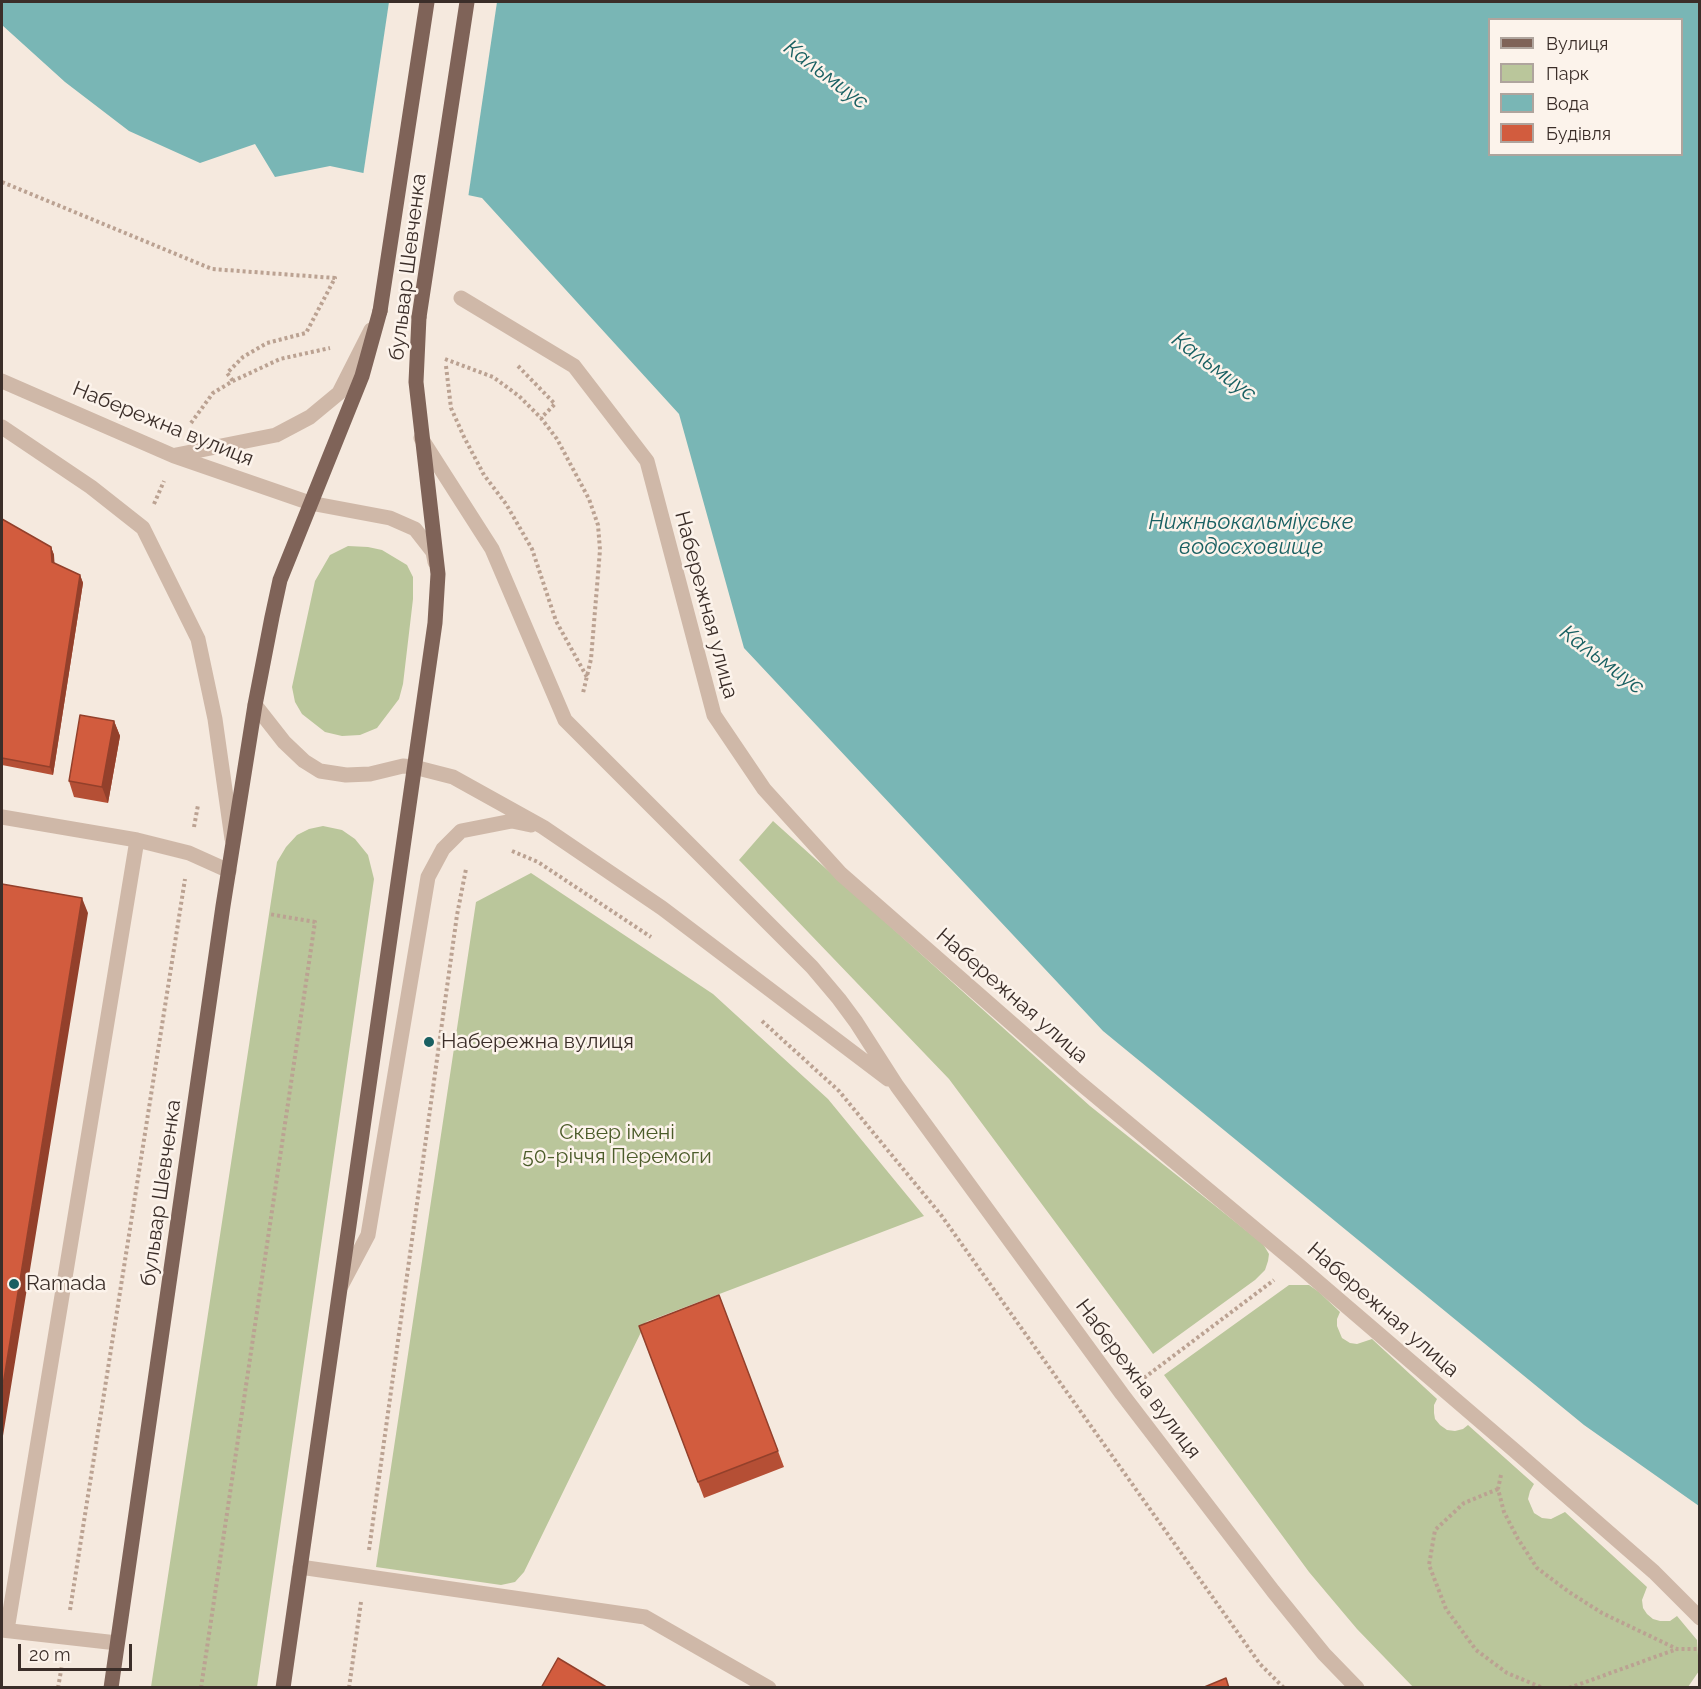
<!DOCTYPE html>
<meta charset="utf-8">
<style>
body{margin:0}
#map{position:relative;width:1701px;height:1689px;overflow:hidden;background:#f5e9de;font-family:Raleway,sans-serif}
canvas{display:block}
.frame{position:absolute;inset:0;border:3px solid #3b2e29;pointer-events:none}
.legend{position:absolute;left:1488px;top:18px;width:195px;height:138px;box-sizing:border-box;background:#fcf3eb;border:2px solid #afa49d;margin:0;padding:8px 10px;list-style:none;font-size:18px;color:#3b2e29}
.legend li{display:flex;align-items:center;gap:12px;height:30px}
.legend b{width:30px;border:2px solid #afa49d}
.scale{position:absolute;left:18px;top:1644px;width:114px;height:27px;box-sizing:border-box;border:3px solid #3b2e29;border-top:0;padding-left:8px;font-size:18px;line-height:21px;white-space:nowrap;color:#3b2e29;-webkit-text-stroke:4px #fcf3eb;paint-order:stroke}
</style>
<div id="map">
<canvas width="1701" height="1689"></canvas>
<div class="frame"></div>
<ul class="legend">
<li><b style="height:8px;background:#7f6358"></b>Вулиця</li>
<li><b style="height:16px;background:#bac69b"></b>Парк</li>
<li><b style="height:16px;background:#79b6b5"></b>Вода</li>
<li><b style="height:16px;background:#d25c3e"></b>Будівля</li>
</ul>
<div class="scale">20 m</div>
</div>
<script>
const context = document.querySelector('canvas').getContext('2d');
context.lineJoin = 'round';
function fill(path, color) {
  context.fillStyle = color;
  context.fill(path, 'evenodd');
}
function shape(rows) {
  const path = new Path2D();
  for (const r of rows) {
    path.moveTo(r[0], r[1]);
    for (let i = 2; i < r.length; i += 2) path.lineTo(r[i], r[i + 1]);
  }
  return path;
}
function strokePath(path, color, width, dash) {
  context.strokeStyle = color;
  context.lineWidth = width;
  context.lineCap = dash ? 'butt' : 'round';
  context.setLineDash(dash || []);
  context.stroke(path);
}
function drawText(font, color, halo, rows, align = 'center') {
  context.font = font + ' Raleway,sans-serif';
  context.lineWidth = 5;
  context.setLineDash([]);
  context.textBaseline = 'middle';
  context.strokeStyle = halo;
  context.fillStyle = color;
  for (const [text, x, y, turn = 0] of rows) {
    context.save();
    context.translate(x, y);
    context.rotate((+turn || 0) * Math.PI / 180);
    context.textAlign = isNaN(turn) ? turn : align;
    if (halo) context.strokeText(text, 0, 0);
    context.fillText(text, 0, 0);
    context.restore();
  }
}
fill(shape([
 [348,546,368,547,382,550,407,565,413,577,413,599,403,684,399,699,377,728,360,735,342,736,325,732,302,714,295,702,292,687,315,581,330,555],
 [773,821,1090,1106,1263,1244,1269,1254,1268,1261,1265,1270,1255,1280,1153,1354,949,1079,739,860],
 [323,826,342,830,355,839,368,855,374,879,257,1687,151,1687,277,862,286,847,297,835,309,829],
 [531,873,713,994,828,1099,924,1216,646,1322,524,1572,515,1582,501,1585,376,1567,476,902],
 [1289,1285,1309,1285,1319,1292,1340,1312,1337,1319,1337,1326,1342,1338,1350,1343,1357,1344,1372,1339,1437,1399,1434,1405,1434,1413,1435,1419,1440,1425,1447,1430,1455,1431,1463,1429,1468,1425,1534,1484,1530,1491,1528,1499,1534,1513,1542,1518,1551,1519,1565,1512,1647,1587,1642,1600,1643,1608,1647,1614,1653,1619,1660,1621,1670,1621,1677,1616,1697,1640,1699,1671,1688,1687,1413,1687,1357,1629,1309,1572,1164,1375]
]), '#bac69b');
fill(shape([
 [2,2,1699,2,1699,1506,1584,1425,1103,1031,744,648,679,414,482,198,330,166,275,177,255,144,200,163,129,131,65,82,2,25],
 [1490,20,1682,20,1682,154,1490,154]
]), '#79b6b5');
fill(shape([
 [389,2,497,2,468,198,363,176]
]), '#f5e9de');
strokePath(shape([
 [2,182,212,269,335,278,306,333,267,343,243,357,227,373,233,381],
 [445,359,493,377,519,396,541,418,557,439,589,499,598,525,600,550,591,659,583,693],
 [446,366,451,408,464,437,484,475,506,504,532,549,556,621,588,679],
 [518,366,555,404,541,418],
 [191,423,213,393,233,381,280,359,330,348],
 [154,504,164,481],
 [194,827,198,805],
 [512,851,538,862,651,937],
 [762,1021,839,1091,941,1215,1260,1664,1284,1688],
 [1144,1378,1274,1280],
 [1501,1475,1498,1489,1504,1512,1518,1539,1537,1568,1569,1592,1602,1613,1677,1649,1700,1649],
 [1498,1489,1464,1503,1435,1530,1429,1565,1446,1609,1476,1650,1507,1673,1543,1688],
 [369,1550,457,915,466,869],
 [70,1610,185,879],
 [58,1688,62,1665],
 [201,1688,315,922,269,914],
 [349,1688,361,1602],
 [1569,1688,1677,1649]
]), '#bba292', 4, [3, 3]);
strokePath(shape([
 [461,298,574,366,647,461,714,715,764,789,841,874,1074,1078,1296,1263,1514,1450,1654,1572,1700,1618],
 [2,381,174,456,310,503,390,518,415,529,433,552,435,562],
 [2,427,91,487,143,528,198,639,215,719,232,839],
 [421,438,492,549,565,720,812,967,839,999,856,1022,897,1086,1122,1394,1273,1591,1324,1654,1357,1688],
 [176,455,276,435,310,417,339,393,371,330],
 [255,705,284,742,304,761,320,771,346,775,370,774,403,766,414,767,453,777,543,827,662,908,888,1079],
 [2,817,137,840,189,853,229,871],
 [341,1286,368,1235,428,877,443,849,461,831,512,821,531,825],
 [300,1567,645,1617,769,1688],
 [2,1630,117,1643],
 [7,1630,137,840]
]), '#cfb8a8', 15);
strokePath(shape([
 [111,1688,223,906,255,705,272,617,280,580,362,376,380,311],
 [283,1688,435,623,438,574,416,382,419,317]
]), '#7f6358', 15);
strokePath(shape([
 [380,311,427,2],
 [419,317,467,2]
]), '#7f6358', 15);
fill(shape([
 [2,519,51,547,54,555,54,563,80,575,83,583,53,775,2,765],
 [114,721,120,736,108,803,74,797,69,781],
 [719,1295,784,1467,704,1498,639,1326]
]), '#b54f35');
fill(shape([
 [51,547,54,555,55,570,52,562],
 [80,575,83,583,53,775,50,767],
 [114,721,120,736,108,803,102,787],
 [82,898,88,913,2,1442,2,1391]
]), '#93402b');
const building = shape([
 [2,519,51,547,52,562,80,575,50,767,2,758,2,519],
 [80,715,114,721,102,787,69,781,80,715],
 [2,884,82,898,2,1391,2,884],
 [719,1295,778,1451,698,1482,639,1326,719,1295],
 [558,1658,608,1688,541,1688,558,1658],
 [1226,1678,1229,1688,1202,1688,1226,1678]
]);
fill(building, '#d25c3e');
strokePath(building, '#93402b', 1.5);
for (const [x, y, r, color] of [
 [429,1042,6,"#196062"],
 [14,1284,6,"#196062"]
]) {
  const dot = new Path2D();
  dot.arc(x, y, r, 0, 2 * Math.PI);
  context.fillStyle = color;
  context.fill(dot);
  strokePath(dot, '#fcf3eb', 2);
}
drawText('21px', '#3b2e29', '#fcf3eb', [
 ["бульвар Шевченка",408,267,-83],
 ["Набережна вулиця",163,424,22],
 ["Набережная улица",706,605,75],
 ["Набережная улица",1012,996,41],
 ["бульвар Шевченка",161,1193,-82],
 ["Набережная улица",1383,1310,41],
 ["Набережна вулиця",1138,1379,53]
]);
drawText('21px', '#3b2e29', '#fcf3eb', [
 ["Набережна вулиця",441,1042],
 ["Ramada",26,1284]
], 'left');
drawText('21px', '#4c5c2a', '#fcf3eb', [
 ["Сквер імені",617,1133],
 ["50-річчя Перемоги",617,1157]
]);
drawText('italic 22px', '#196062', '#fcf3eb', [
 ["Кальмиус",826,75,37],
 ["Кальмиус",1214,367,37],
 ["Нижньокальміуське",1251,522],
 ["водосховище",1251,547],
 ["Кальмиус",1602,660,37]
]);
</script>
